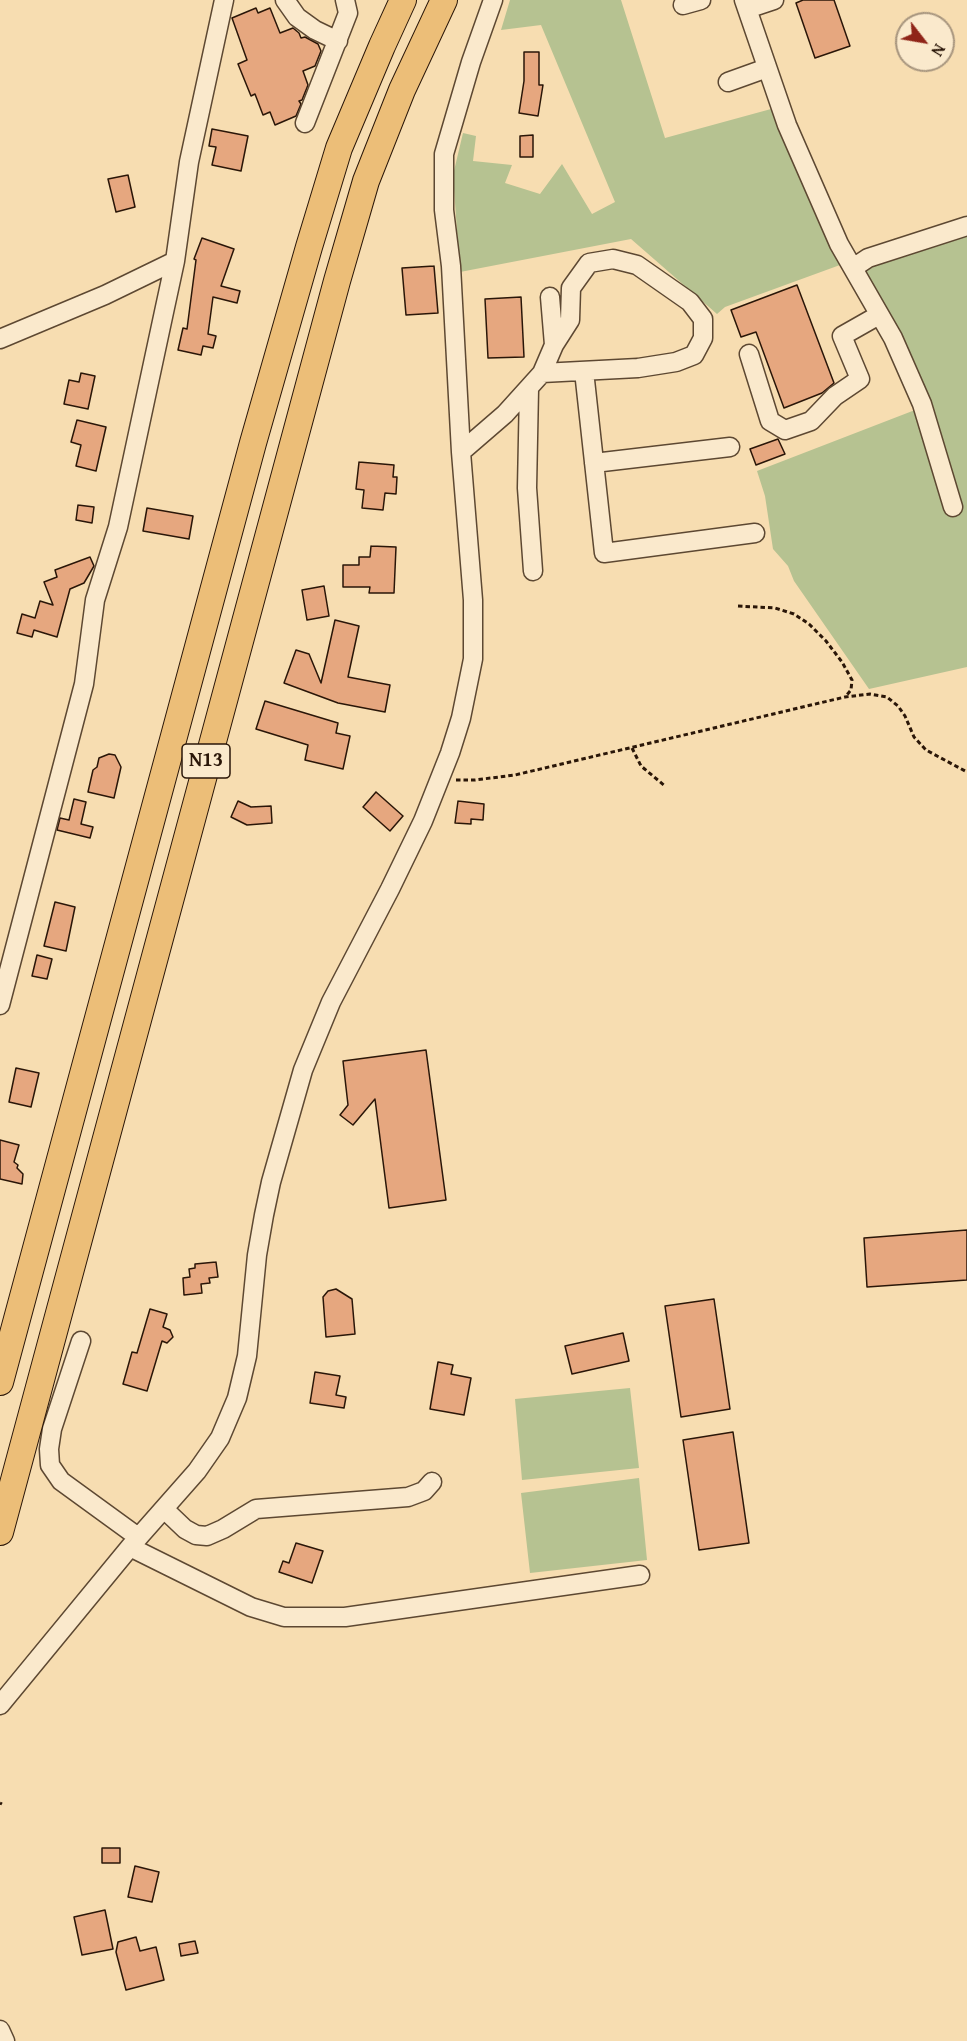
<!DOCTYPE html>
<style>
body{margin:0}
#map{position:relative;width:967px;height:2041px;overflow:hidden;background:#f7ddb1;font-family:"Gentium Book Plus",serif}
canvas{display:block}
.north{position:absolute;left:895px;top:12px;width:60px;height:60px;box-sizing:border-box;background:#fae9cc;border:2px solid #a7957e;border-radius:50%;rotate:121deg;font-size:16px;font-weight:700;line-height:24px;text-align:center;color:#2a1608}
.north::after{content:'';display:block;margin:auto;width:21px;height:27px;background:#8f2418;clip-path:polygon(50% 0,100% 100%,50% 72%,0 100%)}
</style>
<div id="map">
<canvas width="967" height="2041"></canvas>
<div class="north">N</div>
</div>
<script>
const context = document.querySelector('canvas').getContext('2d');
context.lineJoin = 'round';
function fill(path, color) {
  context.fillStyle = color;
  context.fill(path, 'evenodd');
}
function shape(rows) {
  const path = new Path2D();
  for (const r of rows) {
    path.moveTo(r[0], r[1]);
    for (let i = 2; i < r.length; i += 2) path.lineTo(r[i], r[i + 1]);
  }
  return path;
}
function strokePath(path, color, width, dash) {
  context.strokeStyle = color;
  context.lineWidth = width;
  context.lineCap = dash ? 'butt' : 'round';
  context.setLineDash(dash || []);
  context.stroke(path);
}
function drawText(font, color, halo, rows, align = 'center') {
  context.font = font + ' "Gentium Book Plus",serif';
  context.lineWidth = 6;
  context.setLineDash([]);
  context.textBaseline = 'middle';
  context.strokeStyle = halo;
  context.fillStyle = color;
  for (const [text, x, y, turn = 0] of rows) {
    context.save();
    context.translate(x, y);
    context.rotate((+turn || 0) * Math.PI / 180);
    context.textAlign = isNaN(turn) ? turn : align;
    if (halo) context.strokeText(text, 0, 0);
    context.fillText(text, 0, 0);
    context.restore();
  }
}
fill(shape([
 [510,0,621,0,665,138,771,109,840,264,967,224,967,667,869,689,794,581,788,566,773,549,765,496,757,471,915,410,901,372,840,265,725,307,717,314,631,239,460,272,453,175,463,133,476,136,473,161,512,165,505,183,540,194,562,164,592,214,615,202,541,25,501,30],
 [630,1388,639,1468,522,1480,515,1399],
 [639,1478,647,1560,530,1573,521,1493]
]), '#b6c291');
const building = shape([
 [803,0,834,0,850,46,815,58,796,3,803,0],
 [256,8,258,13,270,8,280,33,293,28,299,33,301,38,305,37,318,44,321,51,315,66,303,71,308,85,302,100,299,101,301,104,296,116,275,125,270,112,263,115,255,94,251,96,238,64,247,60,232,18,256,8],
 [524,52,539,52,539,85,543,85,538,116,519,113,524,81,524,52],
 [212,129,248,136,241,171,212,165,216,147,209,146,212,129],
 [533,135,533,157,520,157,520,136,533,135],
 [128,175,135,207,116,212,108,179,128,175],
 [202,238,234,249,221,286,240,291,237,303,213,297,208,334,216,336,213,348,203,346,201,355,178,350,183,328,187,329,196,260,194,259,202,238],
 [434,266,438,313,406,315,402,268,434,266],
 [797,285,834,383,822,393,784,408,756,332,741,337,731,310,797,285],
 [521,297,524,357,488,358,485,299,521,297],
 [81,373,95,376,88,409,64,404,69,380,79,382,81,373],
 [77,420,106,427,96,471,76,466,81,445,71,442,77,420],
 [778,439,785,454,756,465,750,449,778,439],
 [359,462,394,465,393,477,397,477,396,494,385,493,383,510,362,508,364,490,356,489,359,462],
 [78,505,94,507,92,523,76,520,78,505],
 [147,508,193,516,189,539,143,531,147,508],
 [371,546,396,547,394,593,369,593,370,587,343,587,343,565,359,565,359,557,370,557,371,546],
 [90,557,94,566,84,583,70,589,57,637,34,630,32,637,17,633,22,614,35,618,40,601,53,605,44,582,57,577,55,570,90,557],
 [324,586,329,616,307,620,302,590,324,586],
 [335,620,359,626,348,677,390,685,385,712,338,703,284,683,296,650,309,654,321,683,335,620],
 [265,701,338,723,336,733,350,736,343,769,305,760,308,745,256,729,265,701],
 [109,754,115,755,121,767,114,798,88,792,93,770,97,767,99,758,109,754],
 [376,792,403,816,390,831,363,807,376,792],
 [74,799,86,802,81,824,93,827,90,838,57,830,60,818,69,820,74,799],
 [238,801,251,807,271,806,272,823,247,825,231,817,238,801],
 [458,801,484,804,483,820,471,819,471,824,455,823,458,801],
 [55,902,75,907,66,951,44,946,55,902],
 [37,955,52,959,47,979,32,976,37,955],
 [426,1050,446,1200,389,1208,375,1099,353,1125,340,1115,348,1105,343,1061,426,1050],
 [16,1068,39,1073,31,1107,9,1102,16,1068],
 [0,1140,19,1145,14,1162,18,1165,17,1168,23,1174,22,1184,0,1179,0,1140],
 [967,1230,967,1280,867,1287,864,1238,967,1230],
 [216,1262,218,1277,209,1278,210,1283,201,1284,202,1293,184,1295,183,1278,190,1277,189,1269,195,1268,195,1264,216,1262],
 [336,1289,352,1299,355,1334,326,1337,323,1297,328,1291,336,1289],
 [714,1299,730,1409,681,1417,665,1306,714,1299],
 [150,1309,167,1314,163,1327,170,1330,173,1337,167,1343,162,1341,147,1391,123,1384,132,1352,137,1353,150,1309],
 [623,1333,629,1361,572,1374,565,1346,623,1333],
 [438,1362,453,1365,451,1374,471,1378,464,1415,430,1409,438,1362],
 [315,1372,340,1376,336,1395,346,1397,344,1408,310,1403,315,1372],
 [733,1432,749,1543,699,1550,683,1440,733,1432],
 [296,1543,323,1551,312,1583,279,1572,283,1561,289,1563,296,1543],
 [102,1848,120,1848,120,1863,102,1863,102,1848],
 [135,1866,159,1872,152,1902,128,1897,135,1866],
 [105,1910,113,1949,82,1955,74,1917,105,1910],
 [136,1937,140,1951,156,1947,164,1980,126,1990,116,1952,118,1942,136,1937],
 [195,1941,198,1953,181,1956,179,1944,195,1941]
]);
fill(building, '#e6a77f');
strokePath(building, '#2a1608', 1.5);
const minor = shape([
 [285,0,297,17,315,30,338,41],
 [744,0,787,125,839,244,893,338,922,404,953,507],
 [683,5,701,0],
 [747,9,774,0],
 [728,82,767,68],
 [305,123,348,13,345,0],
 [853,268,868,258,967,226],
 [0,339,105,295,175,261],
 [749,354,770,421,785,430,811,421,835,396,860,379,842,336,879,315],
 [584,371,604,553,755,533],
 [542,373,638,368,676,362,694,355,703,338,703,319,690,302,637,265,613,259,589,263,571,288,570,320,554,345],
 [529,389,527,488,533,571],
 [461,452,505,414,542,373,554,345,550,297],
 [594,463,730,447],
 [0,1005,84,684,95,600,118,527,164,312,175,261,189,162,224,0],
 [81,1341,52,1429,49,1449,50,1465,61,1481,138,1537],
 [164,1509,185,1529,196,1535,207,1536,223,1529,256,1509,408,1497,424,1491,432,1482],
 [130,1547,251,1607,284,1617,345,1617,640,1575],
 [0,1705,130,1547,197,1471,220,1438,237,1398,247,1356,257,1255,264,1215,271,1182,303,1070,331,1002,390,889,423,821,450,753,461,718,473,659,473,600,461,452,451,266,444,210,444,154,471,62,493,0],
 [0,2030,5,2041]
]);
const highway = shape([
 [0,1382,253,443,309,247,339,148,382,46,403,0],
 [0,1532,337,281,366,181,402,90,444,0]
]);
strokePath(minor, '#5d4832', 21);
strokePath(highway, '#2a1608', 28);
strokePath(shape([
 [738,606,775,608,794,614,809,624,826,641,842,662,852,680,851,690,846,696],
 [632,748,641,766,665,786],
 [456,780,475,780,515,775,845,697,870,694,887,697,898,706,905,716,914,737,926,750,967,772],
 [0,1803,2,1804]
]), '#2a1608', 3, [4.5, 3]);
strokePath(minor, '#fae9cc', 18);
strokePath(highway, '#ecbe78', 26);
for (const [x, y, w] of [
 [206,761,48]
]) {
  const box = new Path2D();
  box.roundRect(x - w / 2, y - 17, w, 34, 4.5);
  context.fillStyle = '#fae9cc';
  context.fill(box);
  strokePath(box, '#2a1608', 1.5);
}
drawText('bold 20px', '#2a1608', null, [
 ["N13",206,761]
]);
</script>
